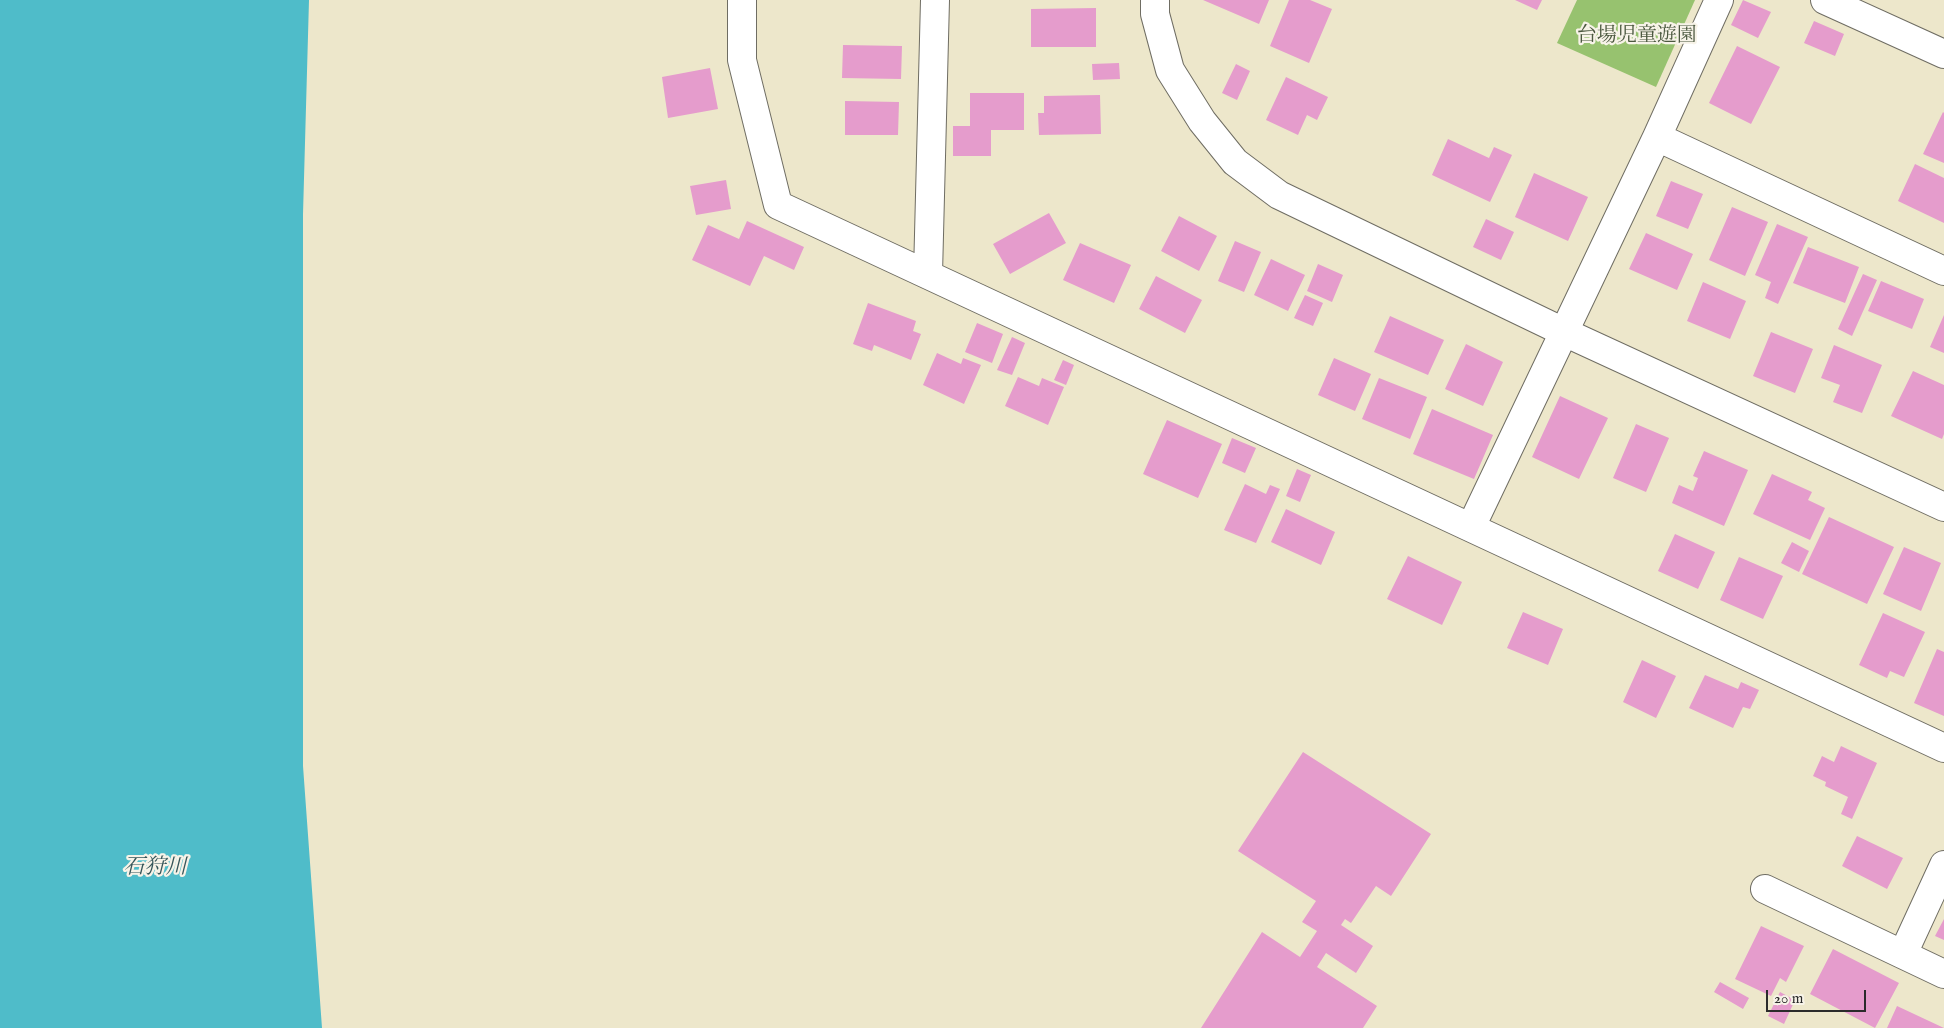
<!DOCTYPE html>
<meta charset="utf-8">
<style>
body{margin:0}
#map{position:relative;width:1944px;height:1028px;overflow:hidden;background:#ede7cb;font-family:"IM FELL English",serif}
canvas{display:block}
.scale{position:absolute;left:1766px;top:990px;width:100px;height:22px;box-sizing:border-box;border:2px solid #2b2b2b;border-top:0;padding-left:6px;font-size:15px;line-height:18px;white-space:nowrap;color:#2b2b2b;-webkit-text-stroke:4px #f7f3e8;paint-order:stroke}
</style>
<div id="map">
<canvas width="1944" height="1028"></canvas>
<div class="scale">20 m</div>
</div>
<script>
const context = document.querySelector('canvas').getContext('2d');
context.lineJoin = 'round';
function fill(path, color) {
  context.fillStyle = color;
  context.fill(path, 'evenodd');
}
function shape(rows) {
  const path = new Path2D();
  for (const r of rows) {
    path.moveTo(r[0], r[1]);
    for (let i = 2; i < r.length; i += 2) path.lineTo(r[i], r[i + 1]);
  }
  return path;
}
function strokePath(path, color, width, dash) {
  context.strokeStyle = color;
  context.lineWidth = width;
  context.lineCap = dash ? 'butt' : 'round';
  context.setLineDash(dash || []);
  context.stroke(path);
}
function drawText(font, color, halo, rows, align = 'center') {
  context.font = font + ' "IM FELL English","Noto Serif JP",serif';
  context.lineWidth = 4.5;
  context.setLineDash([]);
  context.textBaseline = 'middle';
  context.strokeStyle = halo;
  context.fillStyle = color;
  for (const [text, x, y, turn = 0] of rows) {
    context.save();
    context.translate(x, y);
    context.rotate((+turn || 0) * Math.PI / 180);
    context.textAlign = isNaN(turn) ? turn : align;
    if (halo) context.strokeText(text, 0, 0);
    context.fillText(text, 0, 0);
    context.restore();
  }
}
fill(shape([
 [1577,0,1695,0,1656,87,1557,43]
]), '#97c26f');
fill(shape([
 [0,0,309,0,303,214,303,766,322,1028,0,1028]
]), '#4fbcc9');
fill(shape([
 [1203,0,1269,0,1259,24],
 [1289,0,1310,0,1332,9,1309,63,1270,46],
 [1515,0,1542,0,1537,10],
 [1743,0,1771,12,1758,38,1731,25],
 [1096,8,1096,47,1031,47,1031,9],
 [1814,21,1844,34,1835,56,1804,43],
 [843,45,902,46,901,79,842,78],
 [1737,46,1780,67,1751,124,1709,103],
 [1119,63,1120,79,1093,80,1092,64],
 [1236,64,1250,71,1237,100,1222,93],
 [710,68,718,109,668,118,662,77],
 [1286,77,1328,97,1317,120,1307,115,1298,135,1266,120],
 [970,93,1024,93,1024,130,991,130,991,156,953,156,953,126,970,126],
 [1100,95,1101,134,1039,135,1038,113,1044,113,1044,96],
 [845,101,899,102,898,135,845,135],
 [1943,112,1944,113,1944,163,1923,154],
 [1448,139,1489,158,1494,147,1512,155,1490,202,1432,175],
 [1915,164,1944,178,1944,223,1898,201],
 [1534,173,1588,197,1568,241,1515,217],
 [726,180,731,209,696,215,690,186],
 [1671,181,1703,194,1688,229,1656,216],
 [1732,207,1768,222,1745,276,1709,260],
 [1049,213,1066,243,1010,274,993,244],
 [1179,216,1217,236,1199,271,1161,251],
 [1486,219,1514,232,1501,260,1473,247],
 [747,221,804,247,794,270,764,256,750,286,692,260,708,225,739,239],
 [1777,224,1808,237,1778,304,1765,298,1771,282,1755,275],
 [1646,233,1693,254,1677,290,1629,269],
 [1235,241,1261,252,1244,292,1218,281],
 [1080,243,1131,265,1114,303,1063,280],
 [1808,247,1859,267,1845,303,1793,283],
 [1271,259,1305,275,1288,311,1254,295],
 [1318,264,1343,275,1332,302,1307,291],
 [1863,274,1877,280,1852,336,1838,329],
 [1156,276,1202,300,1185,333,1139,309],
 [1881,281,1924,299,1912,329,1868,311],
 [1703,282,1746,301,1730,339,1687,321],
 [1305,295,1323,303,1313,326,1294,318],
 [868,303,916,321,913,331,921,334,911,360,874,345,872,351,853,344],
 [1944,315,1944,353,1930,347],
 [1390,316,1444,340,1428,375,1374,352],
 [977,323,1003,334,992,363,965,352],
 [1771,332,1813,349,1795,393,1753,376],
 [1012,337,1025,343,1012,375,997,370],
 [1466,344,1503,362,1483,406,1445,389],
 [1834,345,1882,365,1862,413,1833,402,1840,385,1821,378],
 [937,353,961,364,963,358,981,365,964,404,923,385],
 [1334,358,1371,374,1355,411,1318,395],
 [1063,360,1074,365,1066,385,1054,380],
 [1913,371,1944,385,1944,434,1942,439,1891,416],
 [1018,377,1039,386,1042,378,1064,387,1048,425,1005,406],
 [1379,378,1427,397,1410,439,1362,419],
 [1560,396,1608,418,1579,479,1532,457],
 [1432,409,1493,435,1474,479,1413,454],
 [1167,420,1222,444,1198,498,1143,474],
 [1636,424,1669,438,1646,492,1613,478],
 [1232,438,1256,448,1245,473,1222,463],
 [1704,451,1748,470,1724,526,1672,503,1679,485,1693,491,1698,478,1693,476],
 [1297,469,1311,475,1300,502,1286,496],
 [1772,474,1812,492,1808,500,1825,508,1810,540,1753,514],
 [1245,484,1266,494,1270,485,1280,489,1256,543,1224,530],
 [1286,509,1335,532,1321,565,1271,542],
 [1829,517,1894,547,1867,604,1802,574],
 [1675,534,1715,552,1698,589,1658,571],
 [1792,542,1809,551,1799,572,1781,563],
 [1904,547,1941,563,1921,611,1883,594],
 [1408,556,1462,582,1442,625,1387,599],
 [1739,557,1783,576,1763,619,1720,600],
 [1523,612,1563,629,1548,665,1507,648],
 [1883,613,1925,632,1904,677,1890,671,1887,678,1859,665],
 [1937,649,1944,652,1944,716,1914,703],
 [1642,660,1676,676,1656,718,1623,702],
 [1705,675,1738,689,1741,682,1759,690,1750,709,1743,707,1733,728,1689,708],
 [1841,746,1877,763,1852,819,1841,814,1848,797,1825,786,1826,782,1813,776,1822,756,1834,762],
 [1303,752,1431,834,1391,896,1376,886,1351,923,1345,919,1341,925,1373,946,1356,973,1326,953,1317,967,1377,1006,1363,1028,1201,1028,1262,932,1300,957,1317,931,1302,922,1316,901,1238,851],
 [1857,836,1903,858,1887,889,1842,866],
 [1944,919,1944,940,1935,936],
 [1761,926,1804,946,1786,982,1780,978,1771,996,1735,979],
 [1833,949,1899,983,1875,1028,1810,994],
 [1720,982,1749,998,1743,1009,1714,992],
 [1780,992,1795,1000,1784,1024,1768,1016],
 [1897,1006,1944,1028,1887,1028]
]), '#e59ccc');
const minor = shape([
 [742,0,742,60,778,205,1944,748],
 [1825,0,1944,54],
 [1657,137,1944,271],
 [928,274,935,0],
 [1471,527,1657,137,1719,0],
 [1765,889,1944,974],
 [1903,954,1944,865]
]);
const tertiary = shape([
 [1155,0,1155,14,1170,70,1202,121,1235,162,1279,195,1564,332,1944,507]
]);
strokePath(minor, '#6f6d63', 30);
strokePath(tertiary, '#6f6d63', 30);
strokePath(minor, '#fff', 28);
strokePath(tertiary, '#fff', 28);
drawText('20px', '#4b583f', '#f7f3e8', [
 ["台場児童遊園",1637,37]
]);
drawText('italic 21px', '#36565a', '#f7f3e8', [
 ["石狩川",155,869]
]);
</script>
